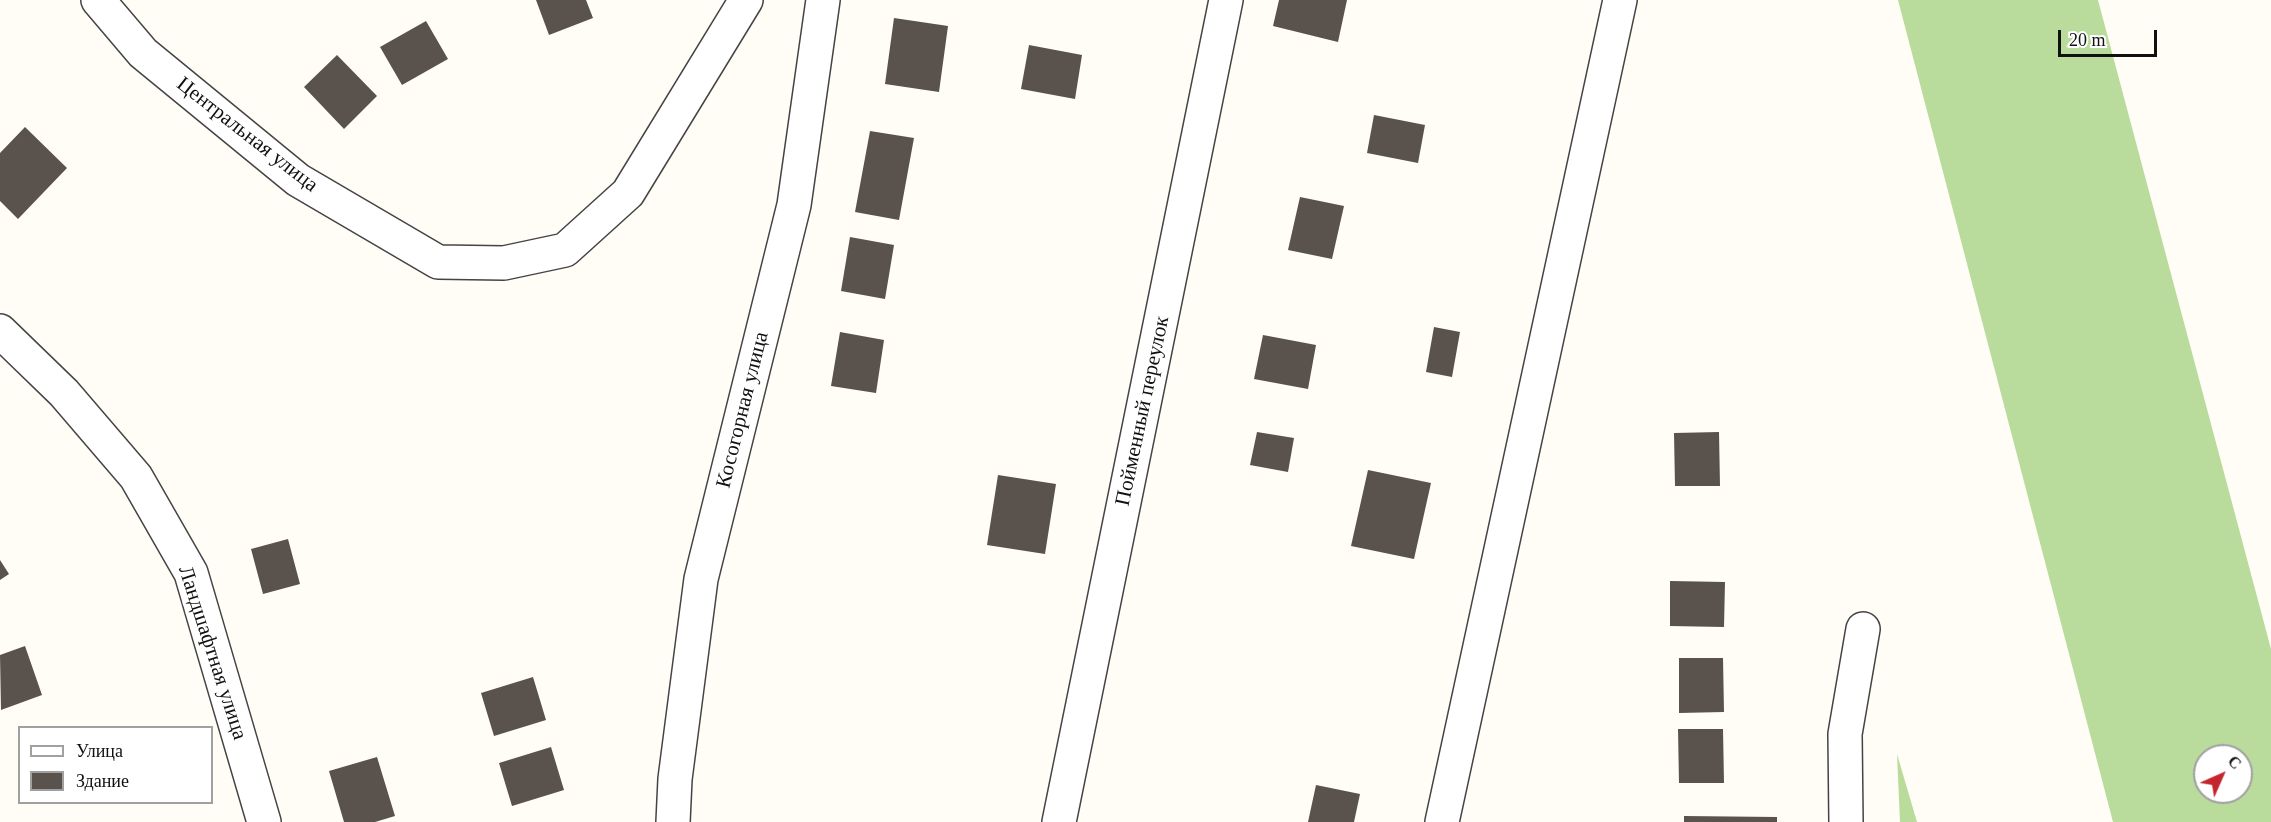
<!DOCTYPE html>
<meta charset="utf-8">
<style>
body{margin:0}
#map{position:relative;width:2271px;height:822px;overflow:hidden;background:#fffdf5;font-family:"Times New Roman",serif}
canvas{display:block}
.legend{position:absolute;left:18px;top:726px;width:195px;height:78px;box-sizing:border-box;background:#fff;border:2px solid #a0a0a0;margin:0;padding:8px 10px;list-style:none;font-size:18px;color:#111}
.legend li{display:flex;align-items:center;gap:12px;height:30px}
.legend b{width:30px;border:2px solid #a0a0a0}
.north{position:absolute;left:2193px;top:744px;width:60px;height:60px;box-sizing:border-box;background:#fff;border:2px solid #a0a0a0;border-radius:50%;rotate:45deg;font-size:16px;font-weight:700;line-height:24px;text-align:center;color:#111}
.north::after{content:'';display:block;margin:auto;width:21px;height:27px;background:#c4262e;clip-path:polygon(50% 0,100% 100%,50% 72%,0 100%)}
.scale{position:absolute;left:2058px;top:30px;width:99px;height:27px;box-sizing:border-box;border:3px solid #111;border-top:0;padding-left:8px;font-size:18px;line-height:21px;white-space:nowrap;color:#111;-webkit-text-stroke:4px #fff;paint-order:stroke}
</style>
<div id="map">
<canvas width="2271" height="822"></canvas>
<ul class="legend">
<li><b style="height:8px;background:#fff"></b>Улица</li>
<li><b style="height:16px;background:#5a524d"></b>Здание</li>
</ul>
<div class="north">С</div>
<div class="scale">20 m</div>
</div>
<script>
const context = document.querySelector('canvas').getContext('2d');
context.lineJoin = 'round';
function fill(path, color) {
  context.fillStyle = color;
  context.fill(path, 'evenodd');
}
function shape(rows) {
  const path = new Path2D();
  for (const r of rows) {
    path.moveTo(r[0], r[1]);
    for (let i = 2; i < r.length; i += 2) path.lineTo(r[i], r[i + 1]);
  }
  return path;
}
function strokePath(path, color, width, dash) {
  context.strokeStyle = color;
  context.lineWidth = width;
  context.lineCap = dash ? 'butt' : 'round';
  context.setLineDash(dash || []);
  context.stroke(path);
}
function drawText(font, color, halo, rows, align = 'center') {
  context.font = font + ' "Times New Roman",serif';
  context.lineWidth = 6;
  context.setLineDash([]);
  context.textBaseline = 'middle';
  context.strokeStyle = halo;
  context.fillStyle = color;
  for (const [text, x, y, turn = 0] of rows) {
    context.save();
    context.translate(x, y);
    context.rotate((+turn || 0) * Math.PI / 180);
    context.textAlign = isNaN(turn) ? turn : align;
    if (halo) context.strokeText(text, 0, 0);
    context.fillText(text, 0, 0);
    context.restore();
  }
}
fill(shape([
 [1898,0,2098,0,2271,649,2271,822,2113,822],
 [2205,756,2241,756,2241,792,2205,792],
 [1897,754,1917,822,1900,822]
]), '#b9dc9c');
fill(shape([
 [536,0,586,0,593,18,549,35],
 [1279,0,1347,0,1338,42,1273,26],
 [894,18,948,26,939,92,885,84],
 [426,21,448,59,402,85,380,47],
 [1029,45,1082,55,1075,99,1021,89],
 [337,55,377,96,344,129,304,87],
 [1374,115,1425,125,1418,163,1367,153],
 [25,127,67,168,18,219,0,201,0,153],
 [870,131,914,138,899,220,855,212],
 [1300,197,1344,206,1332,259,1288,250],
 [850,237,894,245,885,299,841,291],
 [1434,327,1460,332,1452,377,1426,372],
 [840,332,884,340,876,393,831,386],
 [1263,335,1316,345,1308,389,1254,379],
 [1257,432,1294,438,1288,472,1250,465],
 [1719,432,1720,486,1675,486,1674,433],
 [1368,470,1431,483,1414,559,1351,546],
 [998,475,1056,484,1045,554,987,545],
 [288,539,300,584,263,594,251,549],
 [0,560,9,574,0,580],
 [1670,581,1725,582,1724,627,1670,626],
 [25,646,42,695,1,710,0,655],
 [1679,658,1723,658,1724,712,1679,713],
 [533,677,546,720,494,736,481,693],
 [1678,729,1723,729,1724,783,1679,783],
 [551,747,564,790,512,806,499,763],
 [377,757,395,816,375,822,344,822,329,771],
 [1316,785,1360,794,1354,822,1308,822],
 [1684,816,1777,817,1777,822,1684,822]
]), '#5a524d');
const minor = shape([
 [98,0,143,53,298,180,438,262,504,263,565,250,628,193,746,0],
 [0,331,64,393,136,477,191,573,264,822],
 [673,822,675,779,701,579,794,205,823,0],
 [1059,822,1226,0],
 [1442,822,1620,0],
 [1846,822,1845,734,1863,629]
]);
strokePath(minor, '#444', 36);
strokePath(minor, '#fff', 33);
drawText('21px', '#111', '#fff', [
 ["Центральная улица",247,135,38],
 ["Косогорная улица",743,410,-76],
 ["Пойменный переулок",1143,411,-78],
 ["Ландшафтная улица",212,653,72]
]);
</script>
